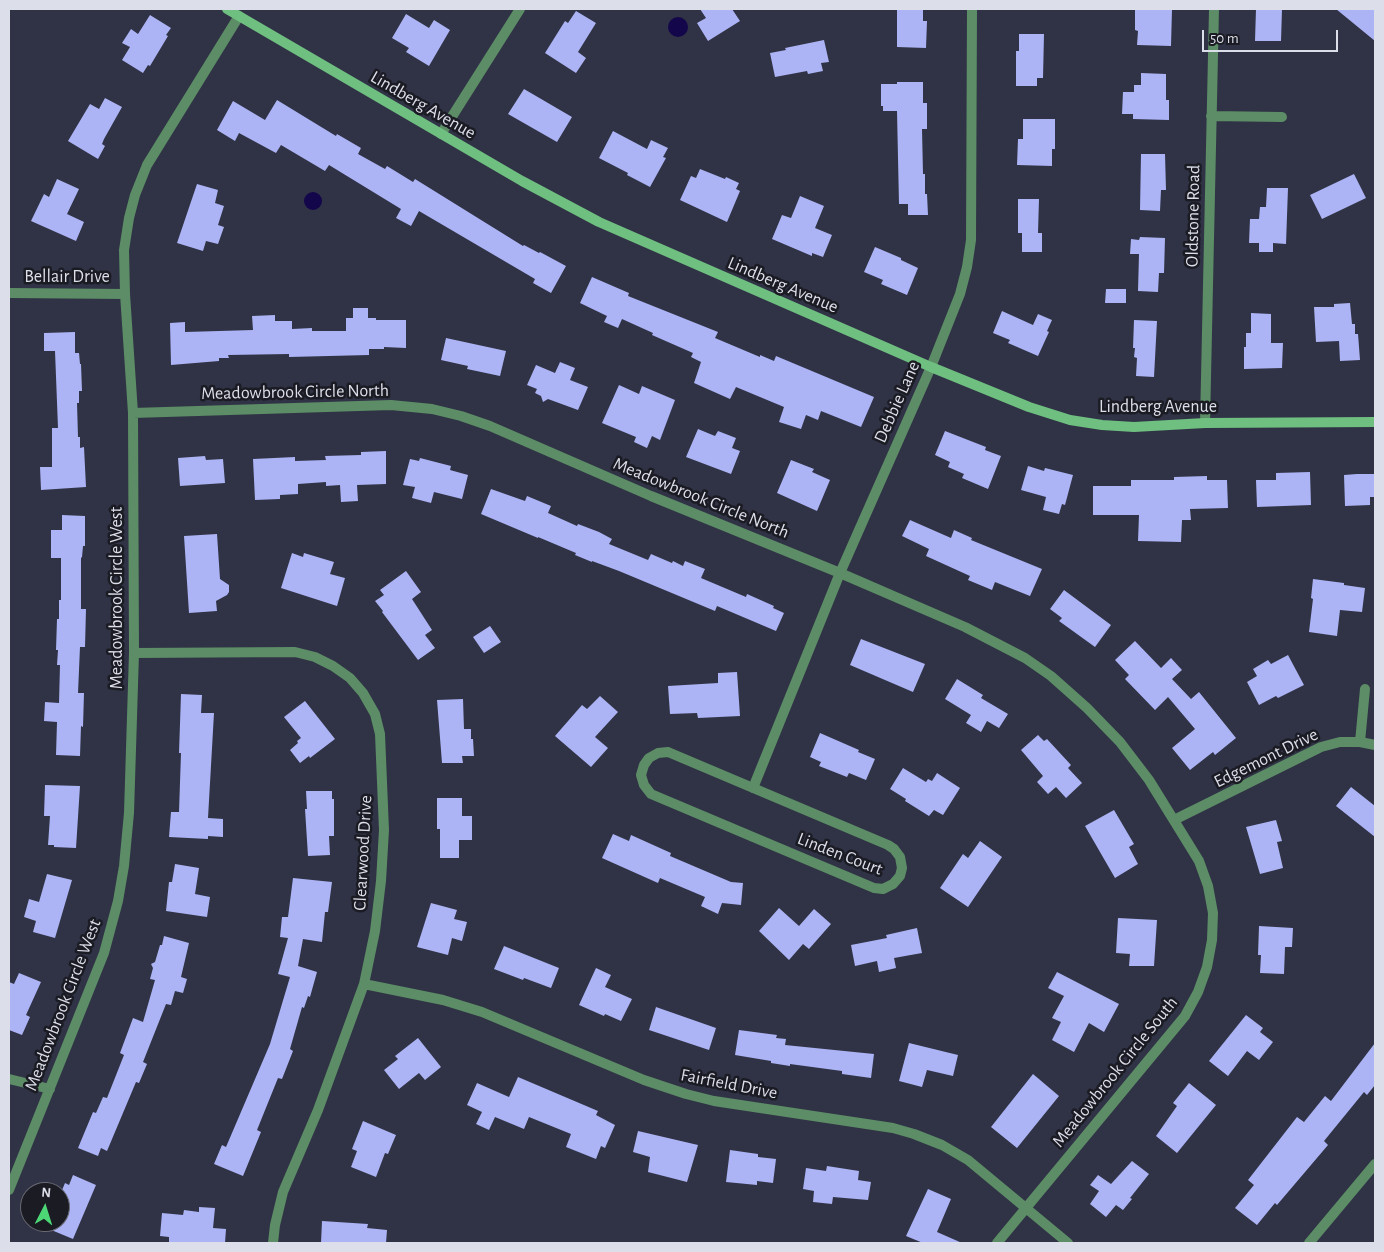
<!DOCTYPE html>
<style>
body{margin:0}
#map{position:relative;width:1384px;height:1252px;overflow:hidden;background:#303345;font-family:"Alegreya Sans",sans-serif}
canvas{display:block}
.frame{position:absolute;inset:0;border:10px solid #dcdee9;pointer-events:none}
.north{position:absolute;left:20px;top:1182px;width:50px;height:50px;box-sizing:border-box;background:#1a1b23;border:1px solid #686972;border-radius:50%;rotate:5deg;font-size:14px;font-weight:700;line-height:20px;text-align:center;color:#dcdee9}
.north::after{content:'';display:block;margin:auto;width:18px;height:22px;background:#4cd676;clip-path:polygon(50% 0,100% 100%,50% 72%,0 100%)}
.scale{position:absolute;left:1202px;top:30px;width:136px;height:22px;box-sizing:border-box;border:2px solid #dcdee9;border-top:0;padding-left:6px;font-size:15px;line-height:18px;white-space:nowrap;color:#dcdee9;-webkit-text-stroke:4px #1a1b23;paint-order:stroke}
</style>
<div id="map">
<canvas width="1384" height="1252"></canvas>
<div class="frame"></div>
<div class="north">N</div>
<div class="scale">50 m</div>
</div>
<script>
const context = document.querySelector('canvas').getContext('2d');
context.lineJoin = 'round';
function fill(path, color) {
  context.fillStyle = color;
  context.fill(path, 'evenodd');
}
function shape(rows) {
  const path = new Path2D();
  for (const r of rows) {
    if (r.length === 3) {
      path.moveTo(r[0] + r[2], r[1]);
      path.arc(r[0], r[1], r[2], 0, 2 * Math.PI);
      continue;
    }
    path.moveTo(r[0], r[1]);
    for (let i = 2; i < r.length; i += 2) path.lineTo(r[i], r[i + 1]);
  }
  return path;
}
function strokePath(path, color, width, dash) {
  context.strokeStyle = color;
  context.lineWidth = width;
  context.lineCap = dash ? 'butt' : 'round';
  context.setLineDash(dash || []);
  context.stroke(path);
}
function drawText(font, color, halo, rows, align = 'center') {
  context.font = font + ' "Alegreya Sans",sans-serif';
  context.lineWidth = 5;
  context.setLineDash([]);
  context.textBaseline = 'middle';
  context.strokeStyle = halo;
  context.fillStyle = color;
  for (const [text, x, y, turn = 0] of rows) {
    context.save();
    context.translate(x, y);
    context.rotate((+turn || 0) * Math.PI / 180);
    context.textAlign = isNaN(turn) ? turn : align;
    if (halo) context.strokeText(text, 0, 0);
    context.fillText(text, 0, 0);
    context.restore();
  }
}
fill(shape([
 [678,27,10],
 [313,201,9]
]), '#13064b');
fill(shape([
 [700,9,732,9,740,21,708,41,697,23,706,18],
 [897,9,923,9,923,21,927,21,926,48,897,47],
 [1135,9,1172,9,1171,46,1137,45,1138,31,1135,30],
 [1256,9,1282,9,1281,41,1255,41],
 [1336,9,1375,9,1375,41],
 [576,11,596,23,578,52,586,58,576,73,545,53,565,21,568,23],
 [406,14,429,28,434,20,450,30,429,66,406,52,409,48,392,38],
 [150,15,171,28,166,35,168,36,150,66,148,65,143,73,122,60,130,47,122,43,131,29,138,34],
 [1019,34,1044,34,1043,78,1037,78,1037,86,1016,86,1016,51,1019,51],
 [824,40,829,62,821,63,823,71,808,74,807,71,775,77,770,53,786,50,785,48],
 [1141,73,1166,74,1166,100,1169,100,1169,120,1133,119,1133,114,1122,114,1123,92,1134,92,1134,85,1141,85],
 [897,82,923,82,923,103,927,103,927,129,922,129,923,174,925,174,925,194,927,194,928,215,908,215,908,204,899,204,897,111,883,111,883,106,881,106,881,84,897,84],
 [524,89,572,117,557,142,508,114],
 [105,98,122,107,104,139,102,144,105,146,98,159,68,141,90,104,99,109],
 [277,100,336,136,337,134,361,148,358,154,385,169,387,166,413,182,415,179,523,246,524,245,539,253,540,252,566,266,551,293,533,283,535,279,419,211,411,226,396,218,401,209,329,165,325,171,281,145,276,153,239,133,235,141,217,130,233,101,265,120],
 [1023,119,1055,119,1055,149,1052,149,1052,166,1017,165,1018,139,1023,139],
 [613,131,647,149,651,140,668,148,663,157,666,158,650,187,627,175,628,173,599,158],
 [1141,154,1165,154,1166,190,1161,190,1160,211,1140,210],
 [700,169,725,179,726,177,739,183,736,189,740,191,727,222,680,200,691,176,696,178],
 [1354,174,1366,198,1322,219,1310,195],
 [57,179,79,189,67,214,84,222,76,241,31,221,44,194,49,197],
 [197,184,218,190,215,203,224,206,218,225,224,227,218,244,206,241,203,251,177,243],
 [1267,188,1288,188,1286,244,1273,243,1273,252,1259,252,1259,243,1249,243,1250,219,1259,219,1260,207,1266,207],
 [800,196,824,206,815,228,832,235,823,257,812,253,812,256,772,239,782,215,791,218],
 [1018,199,1039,199,1038,233,1042,233,1042,252,1022,252,1022,233,1018,233],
 [1140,237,1165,238,1164,273,1159,273,1158,292,1138,291,1139,254,1130,254,1131,239,1139,240],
 [875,247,901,258,901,260,918,268,907,295,881,284,883,280,864,272],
 [592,277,629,293,628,296,718,332,715,338,760,357,760,355,774,361,776,356,874,397,861,427,821,411,818,420,806,415,801,429,779,422,784,407,736,387,730,399,694,383,701,362,691,357,693,353,652,335,653,333,622,319,618,328,604,322,607,316,580,303],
 [1106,289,1126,289,1126,303,1105,303],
 [1350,303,1352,324,1355,324,1355,334,1358,334,1360,360,1340,361,1339,341,1316,342,1314,307,1334,307,1334,304],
 [353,308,368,308,368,318,376,318,376,320,406,320,406,348,384,347,384,349,369,349,369,355,289,357,289,354,228,355,229,358,219,358,219,361,171,365,170,323,185,322,185,332,253,330,252,316,275,315,275,321,292,321,292,329,312,328,312,331,346,331,346,318,353,318],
 [1002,311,1033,325,1038,314,1052,320,1047,331,1049,332,1038,356,1008,343,1010,340,993,333],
 [1251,313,1271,314,1271,343,1283,343,1282,368,1244,369,1244,347,1246,347,1246,333,1251,333],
 [1134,320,1157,321,1154,377,1136,376,1137,358,1134,357,1135,348,1133,348],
 [75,332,75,353,79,353,80,364,81,364,82,391,79,391,79,403,77,403,78,437,80,437,80,448,84,447,86,487,41,490,40,467,52,467,52,428,58,428,55,351,44,351,44,333],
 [446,338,506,351,500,376,467,369,468,366,441,360],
 [560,362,575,368,570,380,588,387,578,410,548,399,543,402,541,396,535,393,537,389,527,385,536,365,555,373],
 [619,385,639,394,642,386,675,400,660,440,652,436,647,448,634,442,636,437,602,423],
 [698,429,715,436,718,431,736,438,732,448,740,451,731,474,686,457],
 [945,431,986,447,985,450,1001,456,988,489,962,478,964,474,948,467,950,462,935,455],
 [386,451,386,484,357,485,358,501,341,502,340,485,326,486,326,482,298,484,298,494,280,495,280,499,255,500,253,459,295,457,295,461,326,460,325,456,361,455,361,452],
 [205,456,206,460,223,459,225,483,180,486,178,458],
 [420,458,451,466,450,470,468,475,462,499,434,492,431,503,412,498,415,487,403,485,410,459,419,461],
 [791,460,814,469,812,472,830,480,817,511,777,493],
 [1028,466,1044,471,1045,468,1073,475,1065,505,1062,504,1059,514,1043,510,1046,497,1021,490],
 [1310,472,1311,505,1257,507,1256,480,1276,480,1276,473],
 [1357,474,1375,474,1375,497,1370,497,1370,505,1345,506,1344,475],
 [1207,476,1207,480,1227,480,1228,508,1190,509,1191,520,1182,520,1181,542,1138,541,1139,515,1093,515,1093,486,1131,486,1131,480,1174,480,1174,477],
 [491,489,525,501,527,496,551,506,548,513,577,526,578,524,599,532,612,539,609,544,648,560,651,554,672,563,673,561,683,566,685,561,705,569,701,578,746,597,747,594,774,606,773,608,784,613,776,631,717,606,715,611,619,571,592,561,592,562,575,555,576,553,538,537,538,538,481,514],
 [62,515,85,516,85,546,83,546,82,557,81,558,81,609,86,609,85,647,80,647,78,693,84,693,83,727,81,726,80,756,56,755,57,722,44,721,45,702,59,703,60,665,57,665,58,650,56,650,57,619,59,619,59,600,61,600,61,558,51,558,51,530,62,530],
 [910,520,951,538,954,530,972,538,971,540,1042,569,1030,596,995,582,992,590,968,580,970,576,926,556,929,549,902,536],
 [217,534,220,579,229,585,229,592,227,595,216,601,217,611,189,613,184,536],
 [292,553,303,557,304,553,334,562,330,574,345,578,337,606,281,588],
 [406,571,421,592,412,599,432,630,425,635,435,648,418,660,382,612,383,611,375,601,384,595,380,590],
 [1313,579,1344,583,1344,585,1365,588,1362,612,1340,610,1337,636,1309,632,1313,599,1311,598],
 [1064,590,1111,625,1095,647,1059,621,1062,618,1050,609],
 [490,626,501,642,484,653,473,637],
 [861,639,925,664,913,692,850,665],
 [1135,641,1161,668,1171,658,1182,670,1172,679,1191,699,1199,692,1236,738,1215,755,1213,752,1190,770,1172,748,1195,729,1168,697,1155,710,1125,679,1129,675,1115,660],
 [1288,655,1304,685,1278,698,1276,696,1259,705,1247,682,1257,676,1253,669,1268,660,1271,664],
 [737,672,740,716,698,718,697,713,670,714,668,686,718,683,718,673],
 [957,679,983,695,981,698,1008,714,999,728,987,721,981,732,966,723,971,715,945,699],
 [181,694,202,695,201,713,214,713,208,818,223,819,223,837,208,836,208,839,169,837,171,812,179,812,181,753,179,753],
 [600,696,618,712,595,737,608,748,591,767,555,736,582,705,587,709],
 [463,699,464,729,471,729,471,739,473,739,474,756,462,756,463,763,442,763,437,700],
 [305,701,335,739,310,758,309,756,300,763,290,750,298,743,297,741,301,738,284,717],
 [820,733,859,750,858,752,875,759,866,780,849,773,847,777,819,766,821,762,810,757],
 [1038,735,1044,741,1047,739,1071,765,1068,768,1082,783,1066,798,1056,787,1048,794,1037,782,1043,776,1021,750],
 [903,768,926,782,928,779,932,781,937,773,960,788,943,815,934,810,929,816,905,801,906,799,890,789],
 [45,785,80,786,76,848,54,847,54,845,48,845,50,816,44,816],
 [1351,787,1375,806,1375,837,1336,806],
 [306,791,332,791,332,799,334,799,334,836,329,836,330,855,308,856,305,809,307,809],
 [437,798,462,798,462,816,472,816,472,840,459,840,459,858,440,858,440,829,437,829],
 [1114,810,1134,844,1129,847,1138,864,1115,878,1085,826],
 [1276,820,1282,841,1277,842,1283,868,1260,874,1246,827],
 [613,834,629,841,631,835,671,853,670,856,731,882,743,883,741,905,722,903,718,914,701,906,705,897,660,878,658,883,602,858],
 [980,841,1002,857,968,907,940,888,963,854,968,858],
 [175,864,199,868,195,894,210,897,207,917,166,911,169,882,172,882],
 [47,874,72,880,55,938,33,932,36,921,24,917,29,899,39,902],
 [293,878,332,882,328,912,325,912,322,942,303,939,298,966,317,972,310,997,308,996,304,1008,302,1007,290,1049,293,1051,282,1079,278,1078,257,1130,261,1132,243,1176,214,1164,222,1145,226,1147,270,1044,290,977,278,974,288,938,280,937,282,917,288,917],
 [431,903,457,910,454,919,467,922,462,941,452,938,448,955,417,947],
 [779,908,799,926,814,909,831,924,809,949,803,944,789,960,759,931],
 [1118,918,1157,920,1154,966,1129,966,1130,954,1116,953],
 [1259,926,1293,928,1292,947,1285,947,1284,974,1260,973,1261,955,1258,955],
 [917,928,922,953,894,958,896,968,879,972,877,961,855,966,851,945,887,938,886,935],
 [164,936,189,943,181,977,187,979,183,993,175,991,171,1005,166,1004,143,1062,147,1064,139,1083,136,1082,107,1151,101,1148,98,1156,78,1148,93,1112,96,1113,103,1097,107,1098,124,1055,120,1053,133,1018,143,1022,155,980,150,979,153,968,151,964,155,962,160,945,162,945],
 [504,946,559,968,551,988,524,978,523,980,494,969],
 [596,968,611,975,605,987,632,999,621,1021,605,1014,604,1016,579,1005],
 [1057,972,1119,1004,1104,1032,1089,1023,1074,1052,1052,1040,1061,1022,1052,1018,1064,996,1048,988],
 [19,973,41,982,26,1015,30,1017,22,1035,9,1030,9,982,14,984],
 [656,1007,716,1028,709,1050,649,1030],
 [1246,1015,1263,1028,1260,1032,1273,1042,1259,1060,1247,1051,1228,1076,1209,1061],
 [739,1030,777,1035,776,1038,786,1039,785,1045,874,1054,871,1078,842,1074,842,1071,790,1064,790,1066,771,1063,771,1061,735,1055],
 [418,1038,441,1067,425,1080,419,1073,399,1089,384,1070,398,1059,395,1056],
 [909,1043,958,1055,953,1076,927,1070,922,1087,899,1081],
 [1375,1043,1375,1085,1367,1095,1364,1092,1324,1141,1328,1145,1277,1205,1275,1203,1257,1225,1235,1208,1254,1185,1248,1180,1297,1117,1304,1122,1325,1096,1331,1101],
 [1033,1074,1059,1096,1017,1148,991,1127],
 [518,1077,598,1111,596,1115,615,1125,605,1148,601,1146,596,1159,566,1147,571,1134,529,1117,524,1129,495,1117,489,1130,476,1124,482,1112,467,1105,477,1083,509,1097],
 [1189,1083,1216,1105,1177,1153,1156,1136,1177,1106,1173,1103],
 [363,1121,396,1135,388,1154,385,1153,376,1177,351,1167,357,1151,352,1149],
 [638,1131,698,1145,687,1182,648,1172,650,1157,633,1152],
 [730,1150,758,1154,758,1157,776,1159,773,1183,757,1181,757,1185,726,1182],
 [1132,1161,1149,1174,1130,1198,1132,1199,1123,1210,1116,1205,1106,1217,1090,1204,1099,1191,1090,1185,1098,1175,1111,1184],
 [827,1166,859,1171,858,1180,871,1182,868,1200,833,1197,832,1204,813,1202,814,1191,803,1189,806,1168,826,1171],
 [73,1175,96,1185,73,1239,32,1222,60,1222,60,1195,65,1183,69,1185],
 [928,1189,951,1199,937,1232,962,1243,923,1243,906,1236],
 [199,1207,215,1208,213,1228,226,1229,225,1243,169,1242,169,1237,160,1236,162,1213,183,1215,184,1210,199,1212],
 [322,1221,368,1224,367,1228,387,1230,386,1243,321,1243]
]), '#acb4f5');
strokePath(shape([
 [1211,116,1282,117],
 [441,134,520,9],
 [9,293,125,294],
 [133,413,391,405,432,409,461,416,490,426,651,496,840,573,965,627,1025,658,1051,676,1087,708,1120,742,1149,780,1199,861,1208,886,1213,913,1212,940,1207,967,1198,992,1185,1016,997,1243],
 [1205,423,1214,9],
 [134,653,295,652,315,657,333,666,350,678,363,693,375,714,380,734,384,830,381,881,375,931,364,984,318,1110,283,1192,275,1225,273,1243],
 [1360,742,1365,689],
 [668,752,888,845,894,849,900,857,902,868,900,876,893,884,883,889,874,888,651,794,644,785,641,775,644,765,649,758,658,753,668,752],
 [753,788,840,573,931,367,960,294,967,267,971,240,972,9],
 [1174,820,1321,747,1340,742,1360,742,1375,745],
 [364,984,443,1000,482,1012,644,1080,686,1094,714,1101,893,1128,914,1134,942,1145,968,1160,1068,1243],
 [9,1079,50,1089],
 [9,1190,104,953,118,901,124,866,129,813,134,653,133,413,125,294,124,250,129,218,135,195,147,165,239,16],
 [1309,1243,1375,1164]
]), '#5c8d66', 10);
strokePath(shape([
 [227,9,522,181,599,222,931,367,1029,407,1070,420,1102,425,1134,427,1205,423,1375,422]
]), '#6fbf81', 10);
drawText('18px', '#dcdee9', '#1a1b23', [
 ["Lindberg Avenue",423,105,30],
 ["Oldstone Road",1193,216,-89],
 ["Bellair Drive",67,277],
 ["Lindberg Avenue",783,285,23],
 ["Meadowbrook Circle North",295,392,-1],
 ["Debbie Lane",897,402,-66],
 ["Lindberg Avenue",1158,407],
 ["Meadowbrook Circle North",701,498,22],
 ["Meadowbrook Circle West",117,598,-90],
 ["Edgemont Drive",1266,758,-26],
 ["Clearwood Drive",363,853,-87],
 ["Linden Court",840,854,21],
 ["Meadowbrook Circle West",63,1005,-69],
 ["Meadowbrook Circle South",1115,1072,-51],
 ["Fairfield Drive",729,1084,11]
]);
</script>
